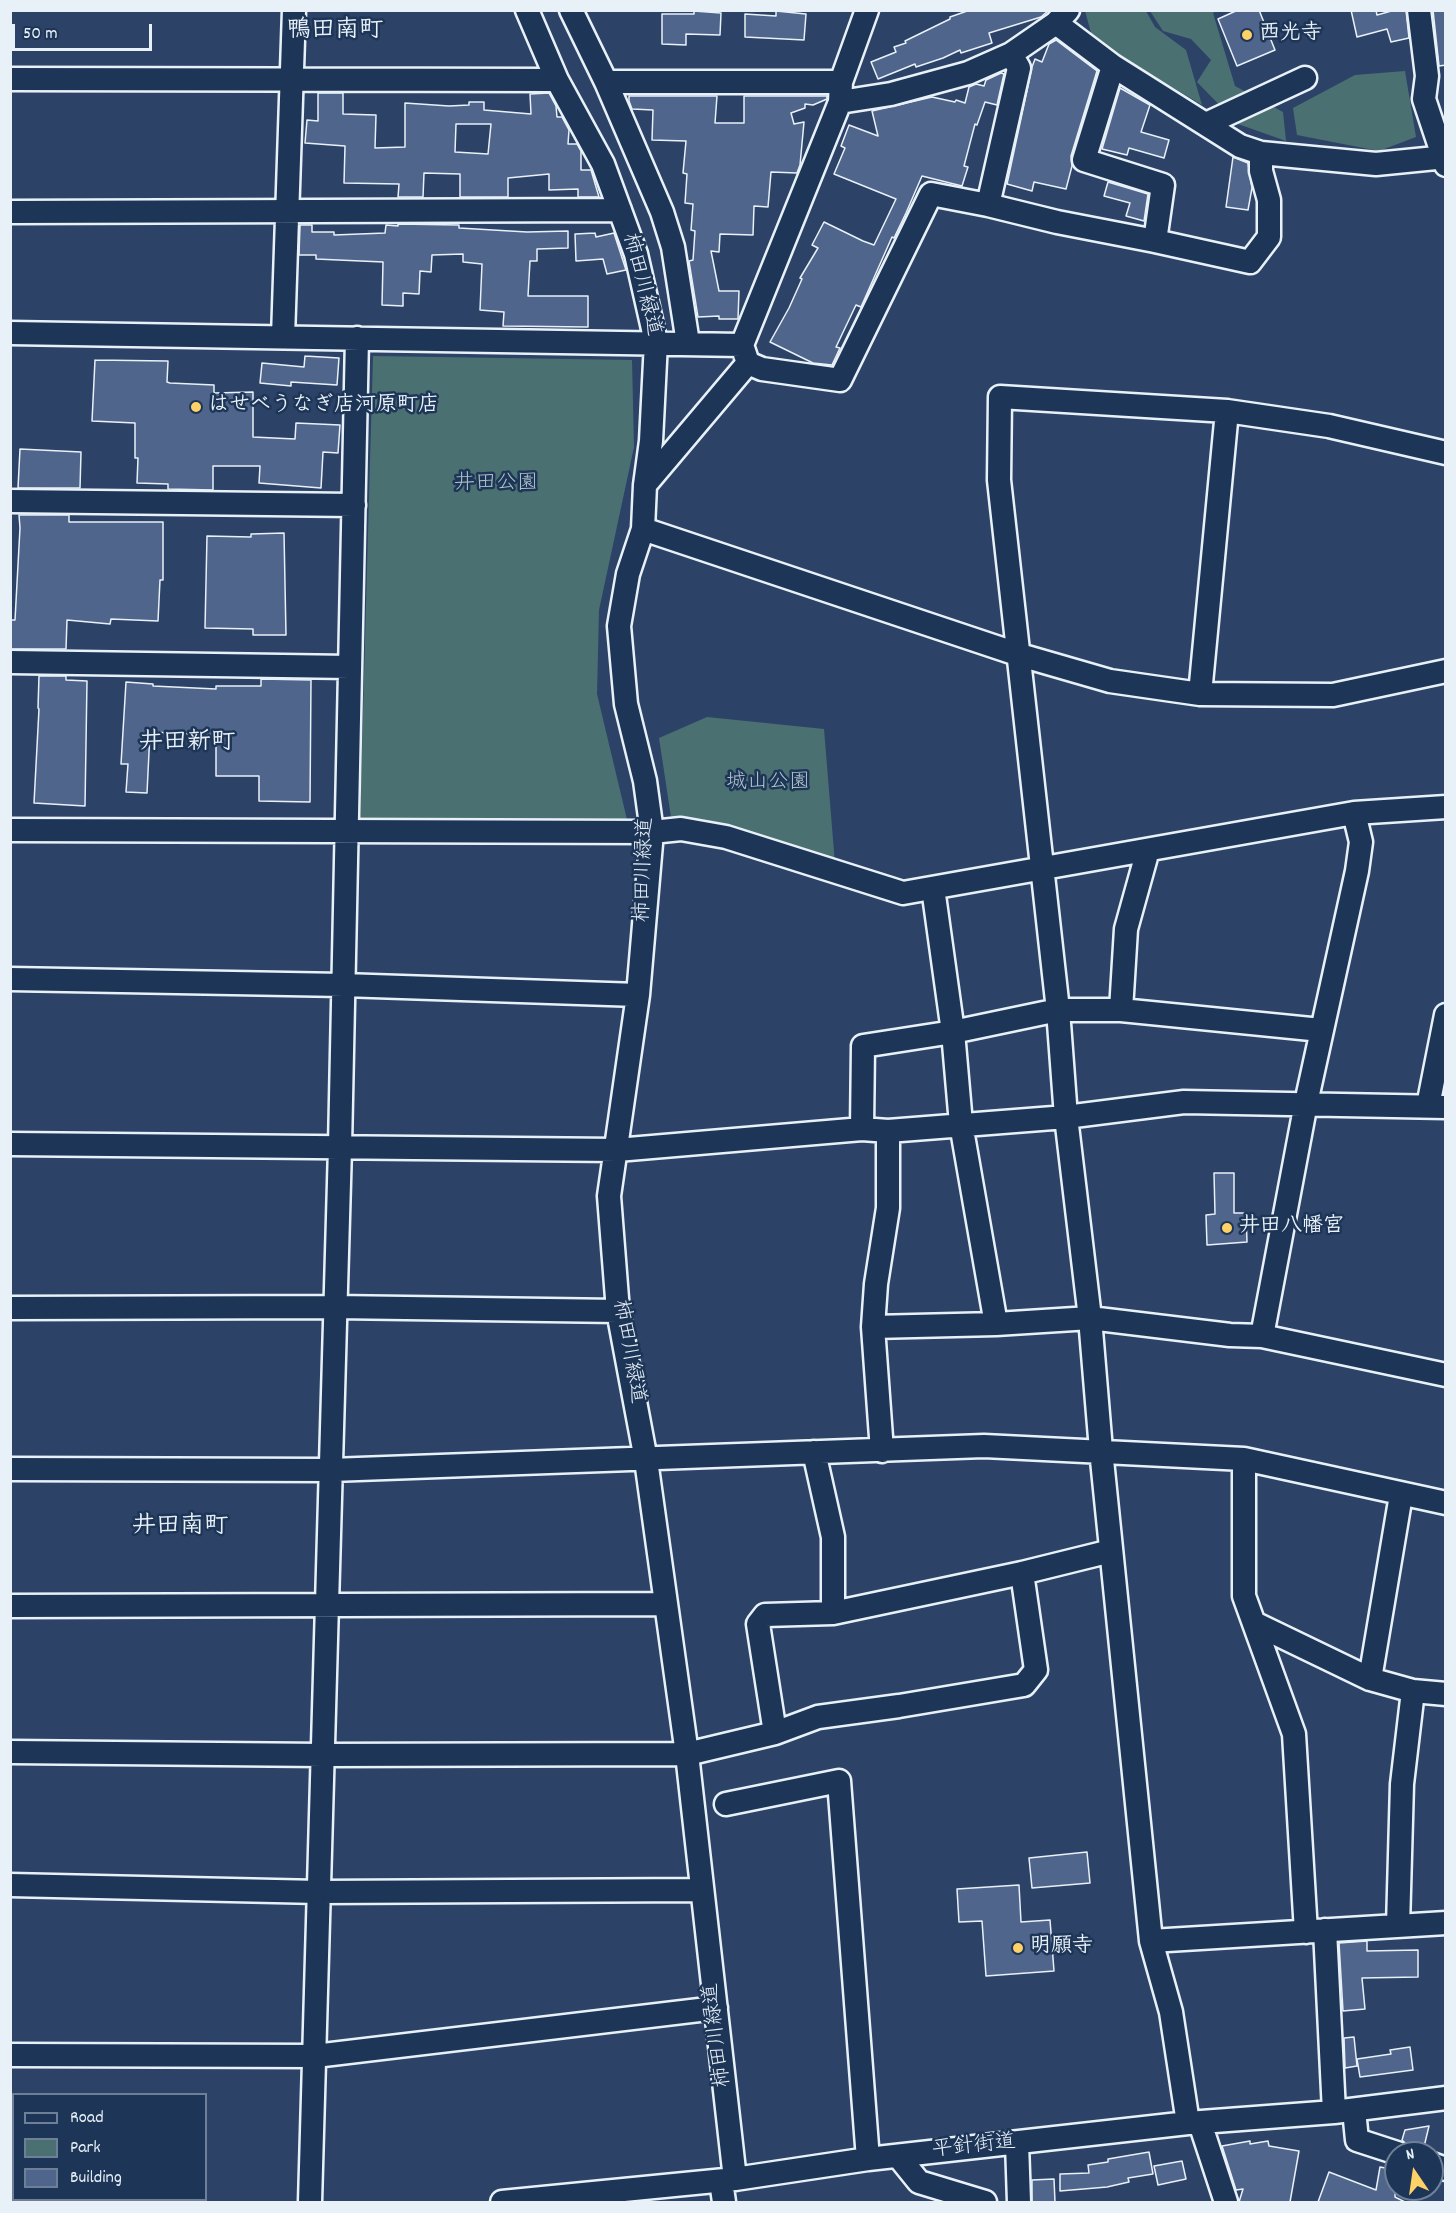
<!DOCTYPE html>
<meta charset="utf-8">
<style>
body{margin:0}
#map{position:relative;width:1456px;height:2213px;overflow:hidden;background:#2c4367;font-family:Dekko,sans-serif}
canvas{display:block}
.frame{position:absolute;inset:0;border:12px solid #e8f1f8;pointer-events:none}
.legend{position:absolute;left:12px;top:2093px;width:195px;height:108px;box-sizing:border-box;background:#1d3557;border:2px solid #6e8097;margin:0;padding:8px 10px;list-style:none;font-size:18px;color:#e8f1f8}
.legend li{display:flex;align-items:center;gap:12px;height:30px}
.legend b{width:30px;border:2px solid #6e8097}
.north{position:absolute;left:1384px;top:2141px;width:60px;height:60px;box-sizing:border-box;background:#1d3557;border:2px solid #6e8097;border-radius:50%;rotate:347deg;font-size:16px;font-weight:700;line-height:24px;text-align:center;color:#e8f1f8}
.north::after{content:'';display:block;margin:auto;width:21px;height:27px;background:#ffd166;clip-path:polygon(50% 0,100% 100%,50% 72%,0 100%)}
.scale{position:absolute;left:12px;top:24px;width:140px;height:27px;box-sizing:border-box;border:3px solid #e8f1f8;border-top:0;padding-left:8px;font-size:18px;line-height:21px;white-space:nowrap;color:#e8f1f8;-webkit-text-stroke:4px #1d3557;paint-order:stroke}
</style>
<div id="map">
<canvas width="1456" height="2213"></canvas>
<div class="frame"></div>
<ul class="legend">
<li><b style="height:8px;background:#1d3557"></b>Road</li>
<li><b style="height:16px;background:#4b7072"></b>Park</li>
<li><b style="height:16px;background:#50658c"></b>Building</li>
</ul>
<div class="north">N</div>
<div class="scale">50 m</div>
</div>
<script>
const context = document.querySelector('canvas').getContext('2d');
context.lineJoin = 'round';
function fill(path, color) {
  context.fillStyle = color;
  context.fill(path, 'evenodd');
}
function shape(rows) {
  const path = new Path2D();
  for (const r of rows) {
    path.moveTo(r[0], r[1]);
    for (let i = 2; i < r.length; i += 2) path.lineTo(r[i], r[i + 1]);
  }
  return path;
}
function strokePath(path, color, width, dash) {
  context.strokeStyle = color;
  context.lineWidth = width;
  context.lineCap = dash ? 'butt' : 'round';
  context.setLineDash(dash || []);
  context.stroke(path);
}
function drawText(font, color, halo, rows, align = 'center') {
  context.font = font + ' Dekko,"Klee One",sans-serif';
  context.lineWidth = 5;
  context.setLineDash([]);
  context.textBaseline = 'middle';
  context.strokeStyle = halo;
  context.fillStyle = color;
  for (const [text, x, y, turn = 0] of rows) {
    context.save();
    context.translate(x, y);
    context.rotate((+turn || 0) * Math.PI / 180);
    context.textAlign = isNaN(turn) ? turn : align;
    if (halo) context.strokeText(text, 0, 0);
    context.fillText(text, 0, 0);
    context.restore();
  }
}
fill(shape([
 [1085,11,1146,11,1155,27,1186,50,1202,105,1093,40],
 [1150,11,1216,11,1213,13,1235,86,1283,112,1286,141,1238,124,1197,82,1211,60,1191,39,1163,31],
 [1405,71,1416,137,1379,151,1297,135,1293,108,1355,75],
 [373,356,632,360,634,447,599,610,597,694,629,828,360,819],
 [707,717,824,729,835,864,671,817,659,738]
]), '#4b7072');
const building = shape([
 [970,10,1049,10,1041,17,989,33,992,43,961,53,960,50,943,58,916,67,915,64,878,79,871,62,896,52,894,47,906,43,905,41,950,19,950,17,970,10],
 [1238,10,1259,10,1275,50,1237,66,1218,19,1238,10],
 [1351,10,1376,10,1377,15,1395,10,1406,10,1409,38,1391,42,1387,29,1357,37,1351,10],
 [1433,10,1446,10,1446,65,1439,66,1433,10],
 [694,11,721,13,720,35,686,34,686,45,662,44,662,14,694,14,694,11],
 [776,11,806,14,804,40,745,37,745,14,776,16,776,11],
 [1056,40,1097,71,1071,156,1072,166,1066,189,1034,182,1032,191,1007,184,1032,67,1035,59,1042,62,1049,44,1056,40],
 [1001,73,1004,74,997,105,985,102,977,125,975,124,964,166,968,167,962,186,922,176,906,213,894,238,892,237,861,307,856,305,836,347,840,348,832,365,813,363,770,342,789,308,802,279,800,278,818,248,812,245,824,222,863,241,874,245,896,199,834,174,845,148,841,146,849,125,878,136,872,111,932,97,955,102,956,100,965,103,969,87,976,84,984,86,986,80,1001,73],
 [1120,88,1150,105,1141,132,1169,140,1164,158,1129,148,1127,155,1102,149,1120,88],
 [318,93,343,93,343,114,376,115,375,148,405,147,405,103,449,106,469,105,469,102,484,102,484,110,531,114,530,94,549,93,556,106,557,117,562,117,569,130,568,144,577,144,581,151,581,170,591,170,599,197,578,197,578,189,549,190,549,174,508,178,508,197,460,197,460,174,424,173,423,197,398,197,399,184,344,183,345,146,305,143,307,120,318,121,318,93],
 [456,124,491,124,488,154,455,152,456,124],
 [629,96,717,96,715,123,744,123,744,96,827,96,827,99,813,105,805,104,805,108,791,113,794,124,804,122,800,165,797,173,771,172,768,207,754,206,753,235,720,234,719,252,711,251,719,291,739,291,738,319,719,319,719,316,698,317,689,261,693,260,695,231,691,230,693,204,685,203,687,174,683,173,686,141,652,140,653,110,632,109,629,101,629,96],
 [1233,157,1248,163,1252,188,1248,210,1226,207,1233,157],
 [1108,182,1148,194,1144,221,1126,216,1130,203,1104,196,1108,182],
 [398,224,459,225,459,228,527,232,568,231,568,248,537,249,537,261,530,261,528,296,588,296,588,327,503,326,504,312,480,310,482,264,463,262,463,254,432,255,431,272,420,271,419,294,403,293,403,306,382,305,383,262,316,259,316,255,299,255,300,225,312,225,312,232,334,232,334,235,385,233,386,225,398,226,398,224],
 [595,233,596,237,614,233,626,270,607,274,603,259,576,261,575,234,595,233],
 [305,356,339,358,337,385,291,382,291,386,260,383,262,363,304,367,305,356],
 [95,360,168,361,167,382,170,383,214,385,214,393,253,392,253,437,295,439,296,423,340,425,338,453,323,452,321,488,259,483,260,466,213,466,213,490,168,489,168,484,137,483,138,458,135,458,135,423,92,421,95,360],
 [20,449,81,452,80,488,18,488,20,449],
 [19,515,69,515,69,522,163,522,163,580,160,580,158,621,111,619,110,624,67,620,66,649,10,649,10,620,15,620,20,528,19,515],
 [284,533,286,635,253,635,253,629,205,628,207,536,251,537,251,534,284,533],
 [39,676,66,676,66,680,87,681,85,806,34,803,39,709,38,708,39,676],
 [261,679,311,680,310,802,259,801,259,776,216,776,216,735,150,732,147,793,126,792,128,764,121,764,126,682,153,684,153,686,216,689,216,686,261,686,261,679],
 [1214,1173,1234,1173,1234,1213,1246,1213,1247,1242,1207,1245,1206,1215,1215,1214,1214,1173],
 [1087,1852,1090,1883,1032,1888,1029,1858,1087,1852],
 [1019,1885,1021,1922,1050,1920,1054,1971,986,1976,982,1921,959,1922,957,1889,1019,1885],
 [1367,1941,1367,1951,1418,1950,1418,1977,1362,1978,1365,2009,1343,2011,1339,1943,1367,1941],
 [1354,2037,1357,2066,1345,2068,1344,2038,1354,2037],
 [1410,2047,1413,2070,1360,2077,1357,2059,1391,2054,1390,2050,1410,2047],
 [1429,2126,1423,2151,1409,2147,1402,2140,1405,2130,1429,2126],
 [1250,2141,1250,2144,1268,2141,1269,2146,1299,2151,1290,2202,1239,2202,1243,2189,1236,2190,1222,2146,1250,2141],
 [1149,2152,1153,2174,1128,2178,1129,2182,1107,2187,1060,2191,1060,2174,1089,2173,1088,2165,1108,2162,1108,2159,1149,2152],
 [1182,2161,1186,2179,1158,2185,1154,2166,1182,2161],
 [1380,2167,1396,2170,1395,2197,1405,2202,1318,2202,1329,2172,1376,2190,1380,2167],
 [1054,2179,1055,2202,1032,2202,1032,2180,1054,2179]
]);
fill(building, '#50658c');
strokePath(building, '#e8f1f8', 1.5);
const minor = shape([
 [527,10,557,80,603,164,636,254,656,342,651,441,645,485,643,529,628,574,619,626,626,704,645,781,652,832,638,995,609,1196,618,1311,646,1460,687,1754,735,2179],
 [571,10,606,82,662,212,673,247,688,343],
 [1419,10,1427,76,1424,99,1446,165],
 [1056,23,1113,66,1240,146,1261,153,1261,171,1269,200,1269,237,1250,262,1155,241],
 [1011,54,1019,68,988,205,1057,222,1155,241,1163,185,1084,160,1113,66],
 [10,79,557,80],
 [606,82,841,82],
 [840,102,891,94,968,73,1011,54,1056,23,1068,10],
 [1206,124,1305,78],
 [1261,153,1376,164,1446,157],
 [10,212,620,210],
 [10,333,742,345,840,102,841,82,867,10],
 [283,337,294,10],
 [742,345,748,363,762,369,840,380,931,194,988,205],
 [645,485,748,363],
 [10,501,354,505],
 [643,529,1020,655,1110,681,1200,694,1333,695,1446,671],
 [10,662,350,667],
 [1200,694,1227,411],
 [1354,813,1361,842,1357,871,1306,1103,1262,1336,1446,1375],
 [10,830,652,832,681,829,726,837,903,893,1354,813,1446,807],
 [933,888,953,1032,961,1124,996,1324],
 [10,979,343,985,638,995],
 [1121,1010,1126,929,1148,850],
 [1428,1106,1446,1015],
 [862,1129,863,1046,953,1032,1058,1010,1121,1010,1321,1030],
 [10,1144,617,1150,862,1129,888,1131,1066,1117,1184,1102,1446,1107],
 [10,1308,335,1307,618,1311],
 [873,1327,996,1324,1090,1318,1230,1335,1262,1336],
 [882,1451,873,1327,876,1284,888,1208,888,1131],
 [814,1452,833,1537,833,1613],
 [1244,1459,1244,1596,1294,1734,1306,1932],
 [10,1469,331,1470,984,1446,1244,1459,1446,1503],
 [10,1606,666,1604],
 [1254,1623,1370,1679,1413,1691,1446,1694],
 [1370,1679,1401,1495],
 [775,1733,758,1624,765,1615,833,1613,1022,1573,1111,1551],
 [10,1752,323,1755,687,1754,775,1733,818,1717,899,1706,1024,1685,1036,1670,1022,1573],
 [726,1804,839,1781,868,2159],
 [10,1885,319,1892,702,1890],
 [1398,1926,1402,1784,1413,1691],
 [1325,1930,1334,2112],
 [1151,1941,1446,1923],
 [10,2055,315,2056,716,2008],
 [1354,2110,1357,2140,1397,2153],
 [1188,2123,1171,2012,1151,1941,1101,1450,1090,1318,1066,1117,1058,1010,999,480,1000,397,1227,411,1329,426,1446,453],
 [1200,2123,1226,2202],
 [1017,2143,1019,2202],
 [898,2156,919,2182,985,2202],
 [1432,2164,1446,2169],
 [721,2181,724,2202],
 [310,2202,340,1147,357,338],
 [502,2202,735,2179,868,2159,1188,2123,1334,2112,1446,2098]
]);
strokePath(minor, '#e8f1f8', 27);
strokePath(minor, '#1d3557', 22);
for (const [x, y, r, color] of [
 [1247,35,6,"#ffd166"],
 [196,407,6,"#ffd166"],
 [1227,1228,6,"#ffd166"],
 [1018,1948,6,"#ffd166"]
]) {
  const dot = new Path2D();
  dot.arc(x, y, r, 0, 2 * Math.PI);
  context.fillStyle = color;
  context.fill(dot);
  strokePath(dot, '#1d3557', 2);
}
drawText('bold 21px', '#e8f1f8', '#1d3557', [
 ["西光寺",1259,35],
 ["はせべうなぎ店河原町店",208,407],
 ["井田八幡宮",1239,1228],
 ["明願寺",1030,1948]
], 'left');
drawText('21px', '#e8f1f8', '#1d3557', [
 ["柿田川緑道",640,285,76],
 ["柿田川緑道",646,870,-88],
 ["柿田川緑道",627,1352,80],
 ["柿田川緑道",719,2035,-97],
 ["平針街道",974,2148,-6]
]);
drawText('21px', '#b1c4c9', '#1d3557', [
 ["井田公園",496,485],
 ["城山公園",768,784]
]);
drawText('bold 24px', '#e8f1f8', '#1d3557', [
 ["鴨田南町",335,33],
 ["井田新町",187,745],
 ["井田南町",180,1529]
]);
</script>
